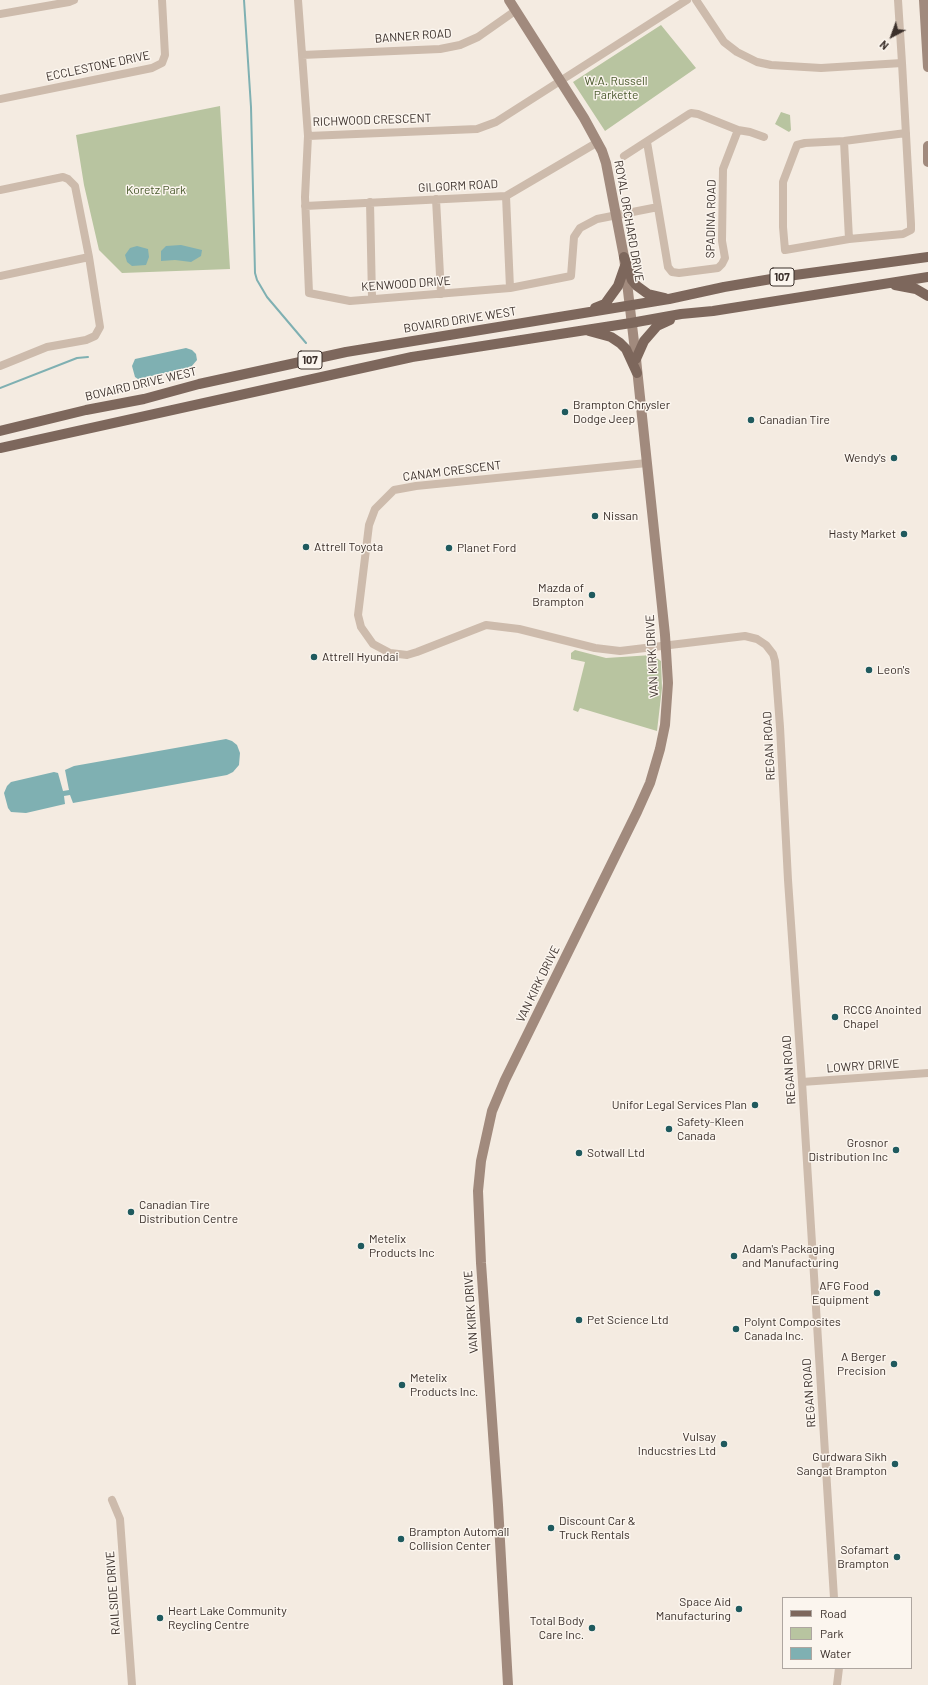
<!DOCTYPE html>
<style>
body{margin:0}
#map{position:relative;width:928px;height:1685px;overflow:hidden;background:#f4ebe1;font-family:Barlow,sans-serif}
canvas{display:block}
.legend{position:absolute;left:782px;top:1597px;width:130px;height:72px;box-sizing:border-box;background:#fbf5ee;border:1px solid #aea6a0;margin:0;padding:5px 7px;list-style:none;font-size:12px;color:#3b302b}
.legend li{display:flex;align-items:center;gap:8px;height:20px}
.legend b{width:20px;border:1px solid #aea6a0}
.north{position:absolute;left:872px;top:16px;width:40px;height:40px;-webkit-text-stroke:3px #fbf5ee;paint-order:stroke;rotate:221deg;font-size:11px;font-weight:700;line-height:16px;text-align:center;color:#3b302b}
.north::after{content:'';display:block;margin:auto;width:14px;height:18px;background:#3b302b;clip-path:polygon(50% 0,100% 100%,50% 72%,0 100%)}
</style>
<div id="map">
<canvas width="928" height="1685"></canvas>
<ul class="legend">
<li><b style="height:5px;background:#7d675c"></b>Road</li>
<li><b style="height:11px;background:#b8c4a0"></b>Park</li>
<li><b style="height:11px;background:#7fb0b2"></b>Water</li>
</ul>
<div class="north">N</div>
</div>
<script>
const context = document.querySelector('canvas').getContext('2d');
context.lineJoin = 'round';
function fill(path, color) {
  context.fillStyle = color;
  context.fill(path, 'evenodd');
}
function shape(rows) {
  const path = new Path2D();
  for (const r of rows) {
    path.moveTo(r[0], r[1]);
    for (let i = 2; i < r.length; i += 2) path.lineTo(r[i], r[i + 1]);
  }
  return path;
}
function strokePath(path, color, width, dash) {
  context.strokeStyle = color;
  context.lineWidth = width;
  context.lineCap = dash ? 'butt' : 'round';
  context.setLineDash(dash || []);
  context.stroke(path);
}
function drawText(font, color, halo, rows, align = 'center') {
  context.font = font + ' Barlow,sans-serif';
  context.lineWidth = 3;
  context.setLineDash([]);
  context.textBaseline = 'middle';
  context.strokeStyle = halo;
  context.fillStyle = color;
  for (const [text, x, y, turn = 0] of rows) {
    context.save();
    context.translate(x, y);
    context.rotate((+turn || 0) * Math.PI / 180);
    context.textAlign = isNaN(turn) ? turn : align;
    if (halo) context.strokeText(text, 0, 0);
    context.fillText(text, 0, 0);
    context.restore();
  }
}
fill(shape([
 [661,25,696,68,605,131,573,82],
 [220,106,230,269,122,273,99,250,84,185,76,135],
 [781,112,790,115,791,130,789,132,775,124],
 [575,650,606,658,652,655,661,661,662,688,657,731,580,708,578,712,573,710,585,662,571,659,571,653]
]), '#b8c4a0');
fill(shape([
 [181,245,202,250,201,256,191,262,175,260,161,261,161,251,166,246],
 [137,246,148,249,149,257,146,265,132,266,127,262,125,255,130,248],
 [186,348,192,350,196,354,197,360,191,367,138,379,135,377,132,366,135,359],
 [226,739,232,741,237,745,240,753,239,765,233,772,227,775,73,803,70,795,64,796,65,804,26,813,11,812,8,808,4,793,7,786,11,782,54,772,58,773,63,791,69,790,65,770,74,766]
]), '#7fb0b2');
strokePath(shape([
 [244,0,251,107,255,273,257,280,267,297,306,343],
 [0,388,77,358,88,357]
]), '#7fb0b2', 2);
strokePath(shape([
 [298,0,308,136,477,129,496,122,687,0],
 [696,0,724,42,737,52,757,62,771,65,821,68,902,63,898,0],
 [0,14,69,2,74,0],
 [302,55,440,49,460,45,478,37,515,11],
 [902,63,911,224,911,230,903,234,849,239,785,250,783,227,783,182,797,145,805,143,844,141,906,133],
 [0,99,152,68,162,63,165,55,162,0],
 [738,130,750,132,764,137],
 [308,136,305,197,309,293,350,301,510,288,571,276,574,237,580,228,597,219,658,207],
 [844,141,849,239],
 [624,156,689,114,691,113,698,114,738,130,723,169,722,241,725,258,722,264,718,268,679,273,672,272,668,267,647,142],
 [0,190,63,177,68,179,75,186,89,257,0,276],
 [506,196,510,288],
 [436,199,441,294],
 [370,202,372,298],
 [305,206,506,196,598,142],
 [0,366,47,347,86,340,95,336,100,327,89,257],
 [647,463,416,486,394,490,375,509,369,525,358,615,361,627,373,644,390,653,407,655,417,652,486,625,519,629,595,648,620,651,745,636,757,639,766,645,773,654,775,661,780,727,788,880,802,1082,834,1598],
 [802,1082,928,1073],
 [112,1500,120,1519,132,1685],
 [837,1685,839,1668]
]), '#cdbbac', 8);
strokePath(shape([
 [924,0,928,67],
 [928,146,928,162],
 [508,1685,498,1505,481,1263,478,1191,481,1161,492,1111,505,1080,637,812,650,783,660,749,665,725,668,683,665,635,636,359,624,257,606,163,602,151,584,118,509,0]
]), '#a18a7d', 10);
strokePath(shape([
 [624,257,632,280,637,286,648,294,665,298],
 [895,285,916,289,928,296],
 [595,308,605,304,610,297,618,286,625,266],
 [589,331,611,337,620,343,626,349,637,373],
 [636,359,644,341,657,326,670,320],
 [0,431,86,410,144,399,199,384,346,352,669,299,724,287,795,275,928,257],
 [0,448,412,357,631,323,681,314,713,311,928,277]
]), '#7d675c', 10);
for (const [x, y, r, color] of [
 [565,412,4,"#1f5a5e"],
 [751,420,4,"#1f5a5e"],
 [894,458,4,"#1f5a5e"],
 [595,516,4,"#1f5a5e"],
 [904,534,4,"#1f5a5e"],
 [306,547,4,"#1f5a5e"],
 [449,548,4,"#1f5a5e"],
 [592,595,4,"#1f5a5e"],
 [314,657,4,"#1f5a5e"],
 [869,670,4,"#1f5a5e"],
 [835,1017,4,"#1f5a5e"],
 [755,1105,4,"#1f5a5e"],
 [669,1129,4,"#1f5a5e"],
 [896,1150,4,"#1f5a5e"],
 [579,1153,4,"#1f5a5e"],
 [131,1212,4,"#1f5a5e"],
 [361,1246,4,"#1f5a5e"],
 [734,1256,4,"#1f5a5e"],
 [877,1293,4,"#1f5a5e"],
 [579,1320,4,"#1f5a5e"],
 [736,1329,4,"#1f5a5e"],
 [894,1364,4,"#1f5a5e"],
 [402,1385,4,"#1f5a5e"],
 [724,1444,4,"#1f5a5e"],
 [895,1464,4,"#1f5a5e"],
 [551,1528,4,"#1f5a5e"],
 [401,1539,4,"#1f5a5e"],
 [897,1557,4,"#1f5a5e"],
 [739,1609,4,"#1f5a5e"],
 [160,1618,4,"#1f5a5e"],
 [592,1628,4,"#1f5a5e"]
]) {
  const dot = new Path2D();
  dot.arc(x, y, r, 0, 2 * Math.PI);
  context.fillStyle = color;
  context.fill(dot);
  strokePath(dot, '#fbf5ee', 1.5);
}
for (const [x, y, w] of [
 [782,277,24],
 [310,360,24]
]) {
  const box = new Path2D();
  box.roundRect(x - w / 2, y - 9, w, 18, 3);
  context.fillStyle = '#fbf5ee';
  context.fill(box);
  strokePath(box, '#3b302b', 1);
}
drawText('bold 11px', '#3b302b', null, [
 ["107",782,277],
 ["107",310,360]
]);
drawText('12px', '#3b302b', '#fbf5ee', [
 ["BANNER ROAD",413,36,-4],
 ["ECCLESTONE DRIVE",98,66,-12],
 ["RICHWOOD CRESCENT",372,120,-2],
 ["GILGORM ROAD",458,186,-3],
 ["SPADINA ROAD",711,219,-89],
 ["ROYAL ORCHARD DRIVE",629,221,80],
 ["KENWOOD DRIVE",406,284,-4],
 ["BOVAIRD DRIVE WEST",460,320,-9],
 ["BOVAIRD DRIVE WEST",141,384,-13],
 ["CANAM CRESCENT",452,471,-7],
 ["VAN KIRK DRIVE",652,656,-93],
 ["REGAN ROAD",769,746,-93],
 ["VAN KIRK DRIVE",538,984,-64],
 ["LOWRY DRIVE",863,1066,-4],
 ["REGAN ROAD",789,1070,-94],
 ["VAN KIRK DRIVE",471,1312,-94],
 ["REGAN ROAD",809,1393,-94],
 ["RAILSIDE DRIVE",113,1593,-94]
]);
drawText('12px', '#4a5a2e', '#fbf5ee', [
 ["W.A. Russell",616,81],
 ["Parkette",616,95],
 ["Koretz Park",156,190]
]);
drawText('12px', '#3b302b', '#fbf5ee', [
 ["Brampton Chrysler",573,405],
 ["Dodge Jeep",573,419],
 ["Canadian Tire",759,420],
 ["Wendy's",886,458,"right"],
 ["Nissan",603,516],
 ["Hasty Market",896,534,"right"],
 ["Attrell Toyota",314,547],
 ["Planet Ford",457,548],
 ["Mazda of",584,588,"right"],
 ["Brampton",584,602,"right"],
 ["Attrell Hyundai",322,657],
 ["Leon's",877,670],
 ["RCCG Anointed",843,1010],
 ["Chapel",843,1024],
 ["Unifor Legal Services Plan",747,1105,"right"],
 ["Safety-Kleen",677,1122],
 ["Canada",677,1136],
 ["Grosnor",888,1143,"right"],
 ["Distribution Inc",888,1157,"right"],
 ["Sotwall Ltd",587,1153],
 ["Canadian Tire",139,1205],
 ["Distribution Centre",139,1219],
 ["Metelix",369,1239],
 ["Products Inc",369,1253],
 ["Adam's Packaging",742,1249],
 ["and Manufacturing",742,1263],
 ["AFG Food",869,1286,"right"],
 ["Equipment",869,1300,"right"],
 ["Pet Science Ltd",587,1320],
 ["Polynt Composites",744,1322],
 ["Canada Inc.",744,1336],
 ["A Berger",886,1357,"right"],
 ["Precision",886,1371,"right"],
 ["Metelix",410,1378],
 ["Products Inc.",410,1392],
 ["Vulsay",716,1437,"right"],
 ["Inducstries Ltd",716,1451,"right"],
 ["Gurdwara Sikh",887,1457,"right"],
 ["Sangat Brampton",887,1471,"right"],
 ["Discount Car &",559,1521],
 ["Truck Rentals",559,1535],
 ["Brampton Automall",409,1532],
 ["Collision Center",409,1546],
 ["Sofamart",889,1550,"right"],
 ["Brampton",889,1564,"right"],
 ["Space Aid",731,1602,"right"],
 ["Manufacturing",731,1616,"right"],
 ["Heart Lake Community",168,1611],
 ["Reycling Centre",168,1625],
 ["Total Body",584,1621,"right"],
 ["Care Inc.",584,1635,"right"]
], 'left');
</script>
